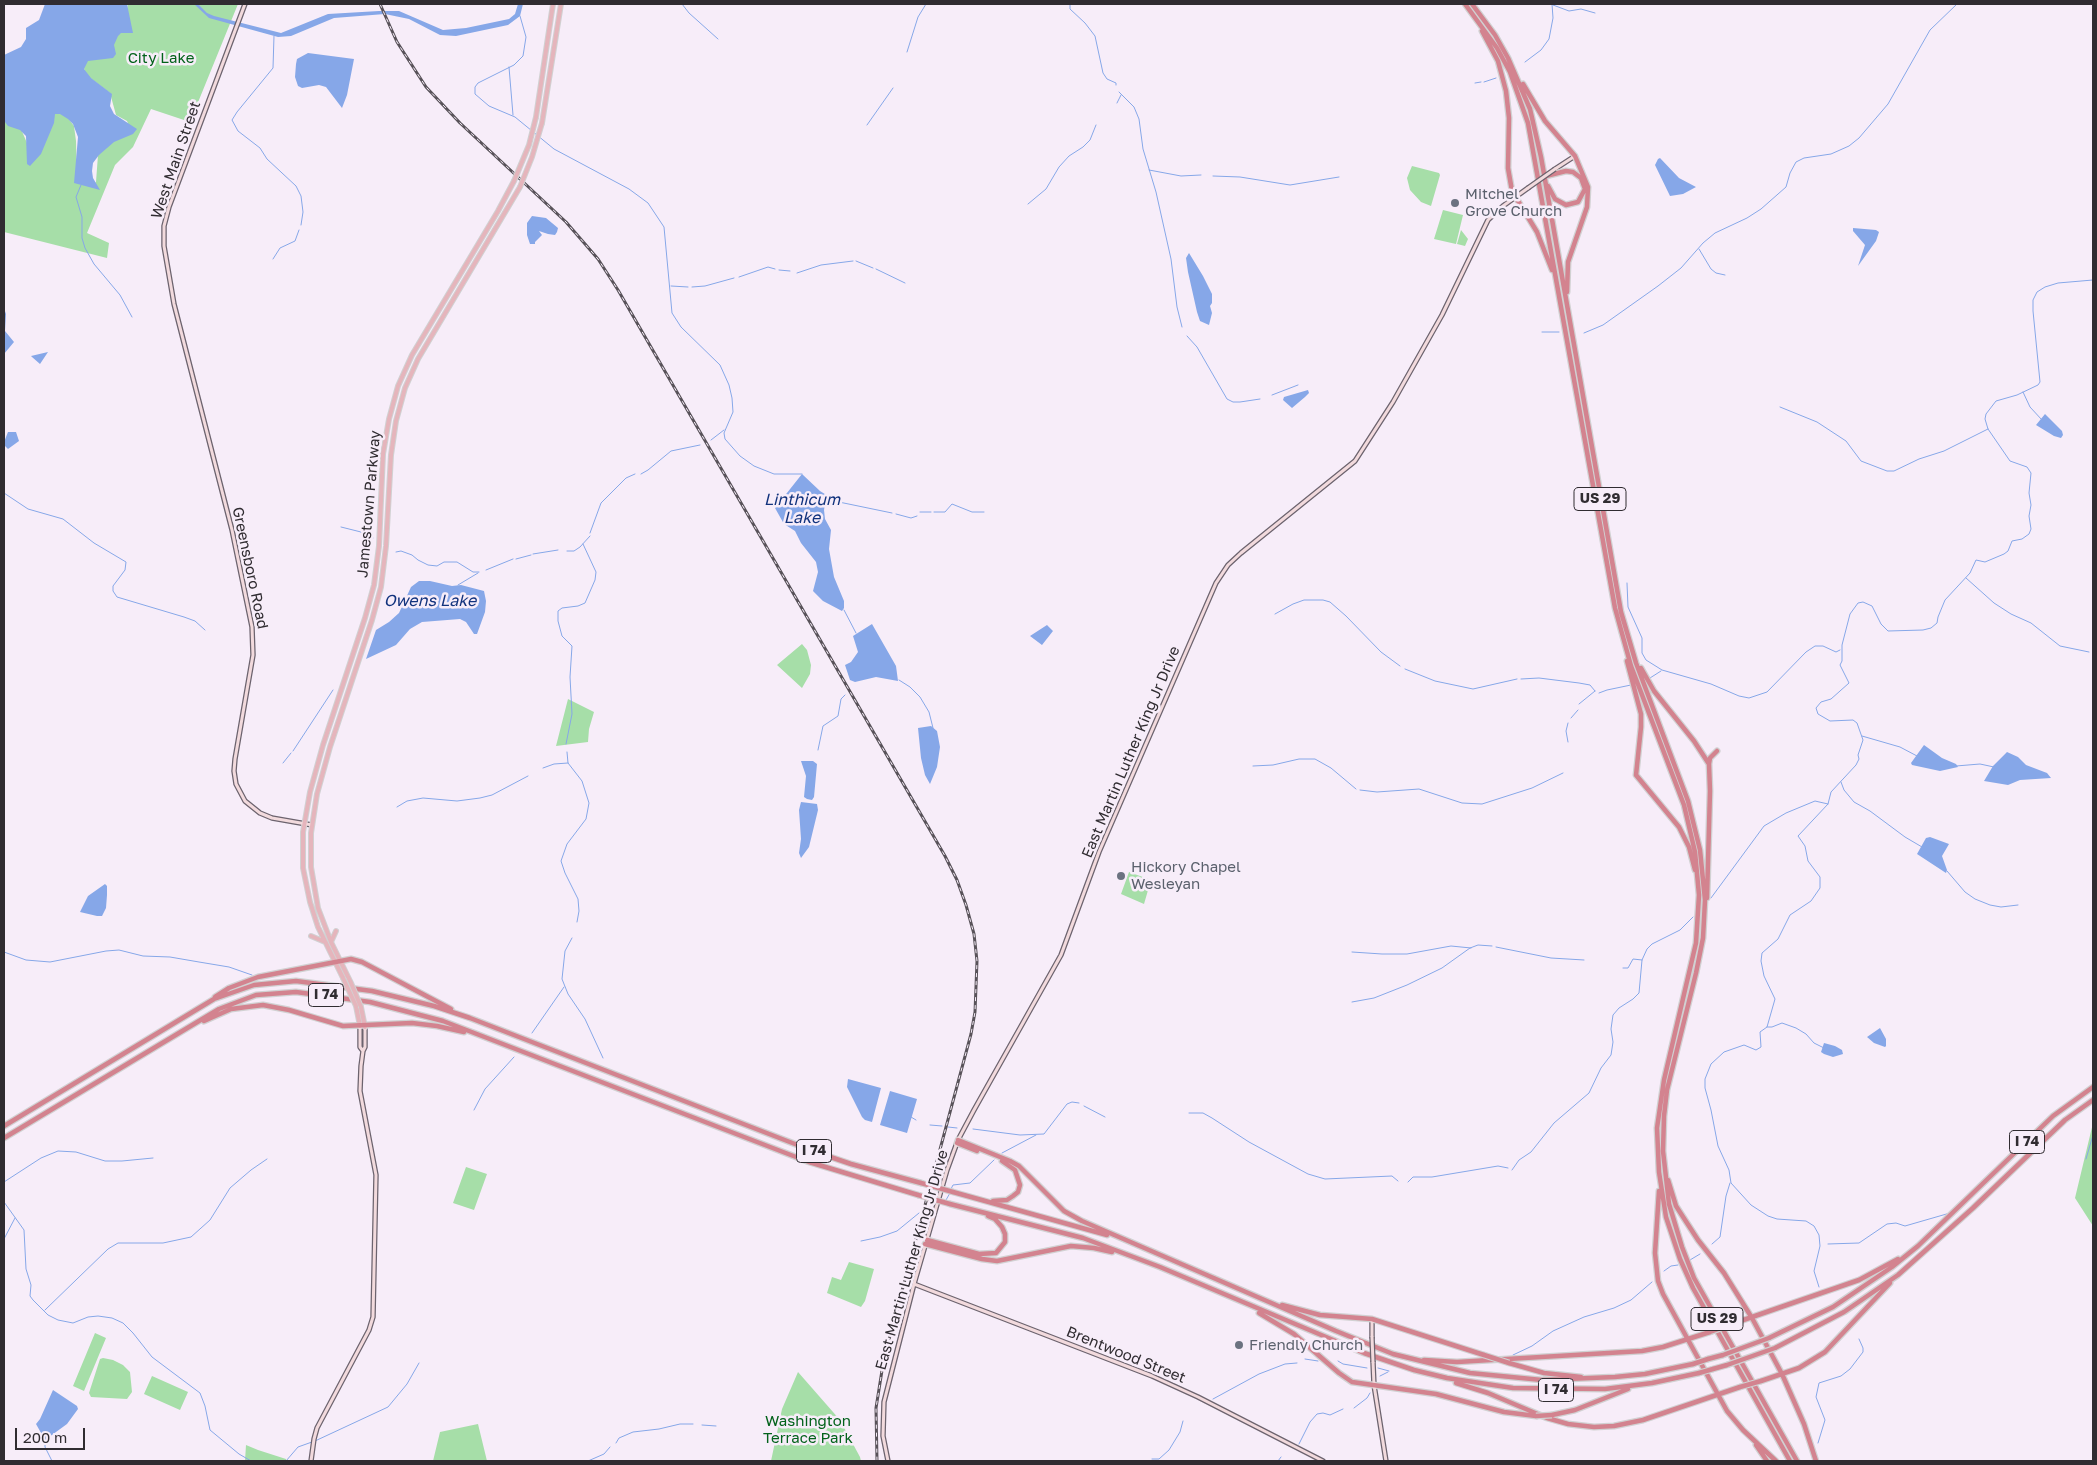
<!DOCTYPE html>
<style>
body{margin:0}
#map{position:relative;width:2097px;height:1465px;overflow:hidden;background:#f7edf9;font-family:"Golos Text",sans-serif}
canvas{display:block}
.frame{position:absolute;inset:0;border:5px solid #302c31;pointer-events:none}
.scale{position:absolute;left:15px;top:1428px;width:70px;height:22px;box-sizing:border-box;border:2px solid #302c31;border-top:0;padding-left:6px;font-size:15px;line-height:18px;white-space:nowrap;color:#302c31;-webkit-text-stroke:4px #f7edf9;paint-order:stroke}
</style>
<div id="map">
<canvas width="2097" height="1465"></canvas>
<div class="frame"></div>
<div class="scale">200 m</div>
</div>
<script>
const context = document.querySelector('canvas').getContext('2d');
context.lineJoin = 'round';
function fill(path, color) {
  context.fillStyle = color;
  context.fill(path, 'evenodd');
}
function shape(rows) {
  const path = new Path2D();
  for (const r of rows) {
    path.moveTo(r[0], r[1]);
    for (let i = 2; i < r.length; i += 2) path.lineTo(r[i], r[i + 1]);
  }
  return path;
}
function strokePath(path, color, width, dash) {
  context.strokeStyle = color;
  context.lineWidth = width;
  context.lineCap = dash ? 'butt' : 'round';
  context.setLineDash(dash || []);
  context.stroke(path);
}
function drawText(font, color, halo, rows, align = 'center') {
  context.font = font + ' "Golos Text",sans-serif';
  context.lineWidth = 5;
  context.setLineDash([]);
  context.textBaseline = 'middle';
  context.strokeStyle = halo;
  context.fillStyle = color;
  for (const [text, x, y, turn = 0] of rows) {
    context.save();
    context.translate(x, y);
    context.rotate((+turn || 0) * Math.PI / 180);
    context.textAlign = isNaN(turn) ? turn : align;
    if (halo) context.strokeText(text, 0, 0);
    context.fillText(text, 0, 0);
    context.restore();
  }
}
fill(shape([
 [128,4,238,4,190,122,151,109,133,147,115,165,87,233,109,243,107,258,4,232,4,114,21,129,30,150,53,115,58,112,65,114,74,126,76,141,77,181,91,187,96,182,98,155,129,126,127,121,116,115,110,93,85,74,83,62,123,27],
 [1412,166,1439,173,1440,175,1431,206,1421,202,1410,190,1407,178],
 [1443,210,1463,215,1456,244,1434,239],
 [1461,230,1468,239,1465,246,1457,244],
 [802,644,807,650,811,665,810,674,802,688,777,665],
 [568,699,594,712,589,729,588,742,556,746],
 [1129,872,1151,880,1144,904,1121,894],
 [2093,1123,2093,1226,2075,1198],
 [466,1167,487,1174,474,1210,453,1203],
 [849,1262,874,1269,865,1301,861,1307,827,1293,832,1277,841,1280],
 [95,1333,106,1338,84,1391,73,1386],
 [103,1358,113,1360,123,1365,130,1372,132,1392,127,1399,91,1397,89,1393,100,1359],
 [798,1372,840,1420,860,1457,861,1461,771,1461,782,1409],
 [152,1376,188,1392,180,1410,144,1394],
 [478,1424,487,1461,433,1461,440,1432],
 [246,1445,258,1450,286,1459,286,1461,245,1461]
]), '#a6dea8');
fill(shape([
 [45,4,127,4,133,33,121,33,118,36,114,45,116,54,113,58,88,61,84,69,91,78,112,94,110,106,114,114,137,129,133,134,114,142,99,155,93,163,92,171,93,178,100,190,74,183,78,137,73,124,68,119,60,114,55,114,54,123,41,154,30,166,27,164,26,136,20,130,8,126,5,122,4,55,21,47,26,39,26,28,39,20],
 [194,4,198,4,207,13,214,16,281,33,328,14,379,11,399,11,443,30,466,28,509,19,515,14,518,4,523,4,520,16,508,25,456,36,440,35,409,19,385,14,334,18,291,36,278,37,209,18],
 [308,53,354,59,347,95,342,108,326,87,319,85,302,88,298,86,295,77,296,64,297,59],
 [1660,158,1679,178,1696,187,1683,194,1670,196,1655,165,1658,159],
 [532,216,546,218,558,228,557,232,555,235,548,234,539,231,542,235,535,242,535,244,530,244,527,235,527,223],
 [1853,228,1876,230,1879,232,1876,241,1858,266,1865,245,1853,231],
 [1189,253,1203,276,1212,294,1212,303,1210,306,1212,313,1209,325,1200,321,1197,312,1188,272,1186,258],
 [4,308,6,314,5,331,14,342,4,354],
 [48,352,40,364,32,357,31,356],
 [1308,390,1309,393,1305,397,1292,408,1283,400,1284,397],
 [2045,414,2062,431,2063,435,2061,438,2054,436,2036,425],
 [8,432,16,432,19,441,8,449,4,445,4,442],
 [802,474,820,491,836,501,825,504,824,510,825,519,831,530,829,549,834,577,844,601,844,608,842,611,823,601,813,591,818,572,816,562,801,543,795,531,784,524,775,508],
 [419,581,430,581,452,586,461,585,484,591,486,601,485,612,477,634,474,634,466,622,460,619,422,622,410,629,396,645,366,659,376,630,389,622,399,613,411,587],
 [872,624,896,666,898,681,876,677,855,682,850,680,845,665,851,662,858,652,853,636],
 [1047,625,1053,631,1042,645,1030,636],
 [931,726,937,731,940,747,937,767,930,784,925,775,921,758,918,728],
 [1924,745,1942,758,1956,764,1958,767,1940,771,1912,765,1911,763],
 [2007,752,2018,757,2026,765,2047,773,2051,778,2020,780,2008,785,1984,781,1993,766],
 [801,761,813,761,817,764,814,797,812,800,807,799,804,797,806,776],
 [801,802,817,804,818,810,809,847,801,858,799,853,801,839,799,810],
 [1930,837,1949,844,1942,856,1947,870,1946,873,1917,854,1926,838],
 [105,884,107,886,107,895,106,908,102,916,97,916,80,912,88,896],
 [1880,1028,1886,1039,1886,1046,1885,1047,1874,1043,1867,1037],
 [1824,1043,1835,1046,1842,1050,1843,1054,1833,1057,1824,1054,1821,1052],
 [848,1079,881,1088,872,1122,865,1120,862,1117,847,1087],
 [890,1091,917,1099,907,1133,880,1125],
 [53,1390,77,1406,78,1409,67,1424,45,1440,36,1424,40,1419]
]), '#86a7e8');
strokePath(shape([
 [682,4,689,13,718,39],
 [1070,4,1070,9,1085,23,1095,36,1103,73,1107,79,1116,83,1116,85],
 [1553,5,1569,11,1581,9,1595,13],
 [520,16,526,37,523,56,514,65,478,83,475,87,475,94,489,106,515,117,554,149,629,189,648,203,664,227,672,313,681,327,720,365,729,385,732,398,733,412,724,433,725,439,740,456,754,466,774,474,802,474],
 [274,36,273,68,237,112,232,120,238,131,260,148,267,159,296,186,301,196,303,212,301,225],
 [907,52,918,17,926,4],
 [1525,62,1541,50,1549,39,1553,18,1552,4],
 [509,67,513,115],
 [1484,82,1496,78],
 [1475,83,1481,82],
 [1119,92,1134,107,1139,119,1143,149,1156,192,1171,259,1177,307,1182,327],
 [1117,103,1121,95],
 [867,125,893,88],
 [1149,170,1181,176,1201,175],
 [1213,176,1240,177,1290,185,1339,177],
 [81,185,76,197,82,217,82,238,85,248,94,264,120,295,132,317],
 [1028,204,1046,189,1059,167,1069,156,1083,147,1090,140,1096,125],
 [1699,249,1711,269,1716,273,1725,275],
 [273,259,280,248,295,241,299,230],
 [856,261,873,268],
 [876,269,905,283],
 [779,270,790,271],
 [797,273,821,265,853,261],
 [739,277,768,267,775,269],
 [671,286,688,287],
 [692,287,705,286,734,278],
 [1542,332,1559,332],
 [1584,333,1603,325,1658,286,1681,268,1703,243,1715,233,1747,218,1761,209,1786,187,1790,173,1796,162,1804,158,1831,154,1849,146,1859,138,1888,104,1930,30,1957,4],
 [1187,336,1197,347,1227,399,1233,402,1240,402,1260,399],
 [2023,392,2030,407,2042,420],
 [1272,395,1298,385],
 [1780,407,1817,422,1846,441,1861,461,1887,471,1894,471,1919,459,1944,451,1988,429],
 [711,440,724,430],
 [641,474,648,470,671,451,700,445],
 [4,493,28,509,63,519,94,543,126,562,125,570,113,586,113,591,117,597,184,617,195,621,205,630],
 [834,501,892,513],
 [920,512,931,512],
 [934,512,945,512,952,504,972,512,984,512],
 [896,514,911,518,917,516],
 [341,527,361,532,365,539,373,538],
 [590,533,601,503,626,478,635,474],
 [567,551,574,551,580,547,590,536],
 [396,552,401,551,412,555,418,560,428,565,437,566,444,562,457,562,473,572,479,572],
 [533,554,558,550],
 [516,559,531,555],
 [486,570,513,559],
 [1966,578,1994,603,2011,614,2031,623,2060,646,2089,652],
 [1627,583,1628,607,1642,638,1642,653,1646,660,1662,670,1711,684,1739,696,1749,698,1767,692,1806,652,1815,646,1823,646,1836,652,1840,650],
 [458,585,478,573],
 [844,610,856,633],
 [1275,614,1293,604,1304,600,1323,600,1330,602,1346,616,1381,652,1400,666],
 [1405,669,1435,681,1473,689,1517,679],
 [1650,678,1661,671],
 [1521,679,1539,678,1579,683,1590,685,1595,691],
 [899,680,910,687,920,697,929,712,933,728],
 [1599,693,1607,690,1631,685],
 [1579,704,1595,691],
 [1571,718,1578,710],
 [1862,736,1900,747,1917,756],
 [1568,742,1566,731,1568,723],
 [566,744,572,714,570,677,572,646,562,636,558,621,558,611,562,608,578,606,585,603,595,580,596,572,583,544],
 [818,750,823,726,838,716,841,699,845,695],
 [293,751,333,690],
 [567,752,568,763,582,781,589,803,586,819,567,844,561,861,565,873,578,899,579,911,577,922],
 [283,763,291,753],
 [1253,766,1273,765,1299,759,1315,759,1331,768,1356,789],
 [1956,766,1980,764,1994,767],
 [543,768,554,764,568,763],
 [1841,782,1844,790,1854,802,1870,811,1905,837,1922,847],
 [1360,790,1377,792,1419,789,1462,803,1482,804,1532,788,1563,773],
 [397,807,407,801,423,798,457,801,480,798,492,795,528,776],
 [1947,871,1965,892,1975,899,1990,905,2001,907,2018,905],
 [1711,898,1764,826,1786,813,1815,801,1828,804],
 [572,938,565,951,562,979,568,994,585,1019,603,1058],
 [1496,947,1551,958,1584,960],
 [4,952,26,960,50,962,106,951,119,950,143,956,170,957,199,962,229,967,252,975],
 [1352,952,1382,954,1407,954,1451,946,1471,948],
 [1623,968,1628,968,1633,959,1642,960],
 [1352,1002,1374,998,1407,985,1442,968,1470,948,1478,945,1492,946],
 [1767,1027,1772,1027,1782,1023,1796,1028,1806,1034,1814,1043,1824,1048],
 [532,1033,564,987],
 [1084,1106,1105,1117],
 [474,1110,485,1089,514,1057],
 [1189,1113,1203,1113,1212,1118,1249,1142,1308,1174,1325,1179,1392,1176,1398,1181],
 [911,1117,916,1120],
 [930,1125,942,1126],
 [948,1127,957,1128],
 [973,1129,1020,1135,1044,1134,1067,1104,1072,1102,1079,1103],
 [1002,1153,1036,1135],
 [2086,1159,2093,1135],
 [1512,1170,1519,1160,1531,1152,1554,1123,1589,1093,1601,1068,1611,1055,1613,1042,1611,1029,1613,1015,1619,1008,1633,999,1639,993,1642,960,1647,949,1652,944,1680,930,1693,917],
 [4,1182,41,1158,58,1151,76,1152,105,1161,122,1161,153,1158],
 [1408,1182,1413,1177,1432,1177,1498,1166,1508,1168],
 [951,1189,953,1185,970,1183,994,1160],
 [946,1200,950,1193],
 [4,1202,24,1230,26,1269,31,1285,30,1296,33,1300,48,1315,58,1320,73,1323,88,1317,98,1316,112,1318,123,1323,133,1333,152,1357,200,1393,205,1406,210,1430,239,1454,251,1461],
 [926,1209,930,1207],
 [4,1239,15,1218],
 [861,1241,880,1237,897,1231,919,1213],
 [1712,1244,1720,1237,1726,1196,1730,1183],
 [1828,1244,1859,1243,1887,1224,1896,1223,1905,1226,1950,1213],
 [1690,1260,1700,1254],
 [1664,1271,1671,1266,1678,1265],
 [1819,1287,1814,1271,1820,1246,1819,1235,1814,1226,1806,1221,1777,1219,1768,1216,1751,1205,1731,1183,1729,1170,1718,1146,1711,1110,1705,1088,1705,1079,1711,1064,1724,1052,1744,1045,1756,1050,1761,1047,1760,1032,1767,1027,1775,999,1764,976,1761,961,1762,953,1778,939,1790,915,1811,901,1820,888,1820,877,1808,861,1805,846,1798,836,1828,804,1831,792,1856,765,1859,759,1858,755,1863,740,1857,723,1853,720,1830,721,1818,714,1816,708,1821,702,1831,699,1849,683,1840,665,1842,661,1842,645,1850,614,1858,603,1863,602,1872,606,1881,624,1888,631,1923,630,1931,628,1937,623,1938,617,1945,600,1970,573,1976,560,1985,562,2004,554,2008,551,2012,541,2022,539,2029,534,2031,529,2029,516,2031,505,2029,493,2031,473,2027,467,2010,461,1988,429,1985,419,1986,414,1996,401,2017,395,2038,385,2040,382,2033,311,2033,300,2037,292,2045,287,2058,283,2093,280],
 [45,1310,108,1249,118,1243,163,1243,191,1237,210,1220,230,1188,251,1170,267,1159],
 [1513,1355,1532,1346,1553,1331,1584,1317,1614,1308,1631,1300,1652,1282],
 [1305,1359,1318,1361],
 [1338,1361,1343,1364,1367,1368],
 [1378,1368,1389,1371],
 [1380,1376,1388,1372],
 [1213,1399,1259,1374,1285,1364,1297,1363],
 [1354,1408,1367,1398,1370,1393],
 [702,1425,716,1426],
 [45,1439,45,1447,52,1461],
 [315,1441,388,1407,407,1384,419,1363],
 [616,1443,619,1438,633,1432,659,1429,680,1424,693,1424],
 [1818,1443,1825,1420,1816,1397,1819,1383,1841,1376,1850,1369,1863,1352,1863,1348,1859,1339],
 [1299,1444,1310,1422,1317,1414,1323,1413,1330,1415,1343,1409],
 [1152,1459,1159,1459,1169,1450,1180,1432,1183,1421],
 [286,1461,298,1447,312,1442],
 [588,1461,604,1454,610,1447],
 [1278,1461,1281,1457]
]), '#86a7e8', 1);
const secondary = shape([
 [245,4,169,207,164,226,164,246,174,304,232,530,252,627,253,655,235,759,234,771,236,784,245,801,260,813,272,818,312,825],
 [1555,169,1575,156],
 [360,1027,360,1047,363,1051],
 [914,1284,1152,1376,1198,1397,1323,1461],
 [1372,1319,1372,1337],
 [1373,1362,1374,1385,1386,1461],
 [311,1461,314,1439,317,1428,369,1330,373,1317,376,1175,360,1091,361,1066,363,1051,365,1047,365,1027],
 [888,1461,883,1436,884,1402,914,1284,947,1170,958,1140,974,1110,1061,955,1099,852,1216,583,1228,565,1241,553,1355,461,1393,402,1442,315,1488,220,1503,206,1528,188]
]);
const primary = shape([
 [536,117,553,4],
 [542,123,561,4],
 [311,936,325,942],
 [331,942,336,931],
 [343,978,318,927,310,902,303,868,303,832,310,792,323,745,365,618,374,585,379,546,383,454,389,419,398,386,412,355,498,211,514,181],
 [351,983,331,942,318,908,311,867,311,833,317,794,330,747,372,620,381,587,386,546,391,455,396,421,405,388,418,359,520,187],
 [356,1006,360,1026],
 [361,1007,365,1027]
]);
const highway = shape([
 [1465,4,1497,48,1510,72,1528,123,1615,608,1631,666,1684,805,1695,852,1699,895,1696,943,1664,1080,1657,1128,1659,1172,1666,1217,1680,1259,1693,1288,1790,1461],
 [1472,4,1495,35,1508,58,1530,109,1541,157,1621,612,1636,663,1688,801,1700,850,1705,900,1703,938,1696,973,1667,1090,1664,1116,1663,1151,1669,1204,1682,1247,1694,1278,1797,1461],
 [1482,31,1498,61,1506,91,1509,118,1508,168,1512,191,1537,232,1552,270],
 [1523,84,1545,121,1575,156,1588,187,1587,207,1568,262,1567,292],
 [1546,176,1566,171,1573,172,1581,178,1585,189,1578,202,1566,205,1555,199,1548,186],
 [1627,661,1641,714,1641,727,1636,775,1679,827,1689,847,1695,870],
 [1641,668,1654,691,1694,741,1709,764,1710,791,1707,898],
 [1709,764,1710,758,1717,751],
 [215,997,229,988,258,977,351,959,362,962,451,1009],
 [204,1021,231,1009,263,1005,289,1010,343,1026,412,1023,437,1026,464,1032],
 [4,1126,214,999,254,985,296,981,372,991,434,1006,470,1018,813,1151,851,1164,921,1183],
 [4,1138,219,1009,256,995,296,992,370,1002,443,1021,809,1162,918,1195],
 [958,1140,1010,1161,1019,1166,1064,1211,1082,1221,1336,1331,1393,1354,1470,1373,1542,1380,1615,1377,1645,1374,1693,1364],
 [957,1143,977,1151],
 [1668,1180,1676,1206,1698,1240,1724,1273,1752,1318,1782,1374,1804,1424,1816,1461],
 [1659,1191,1655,1253,1658,1281,1663,1294,1727,1411,1743,1430,1776,1461],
 [953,1192,1107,1235],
 [993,1201,1007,1200,1013,1196,1018,1192,1020,1185,1015,1170,1002,1161],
 [950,1204,1083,1238,1160,1267,1364,1353,1414,1370,1447,1378,1513,1388,1605,1389,1652,1383,1699,1373],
 [927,1240,979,1254,996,1253,1005,1242,1005,1234,1002,1227,995,1219,988,1216],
 [925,1244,982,1259,997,1261,1071,1246,1094,1248,1112,1252],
 [1282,1305,1320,1315,1372,1319,1484,1355],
 [1259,1313,1294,1334,1339,1373,1352,1382,1436,1394,1504,1412,1536,1416],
 [1729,1325,1859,1280,1898,1259],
 [1769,1338,1833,1307,1892,1267,1918,1246,2053,1116,2093,1087],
 [1775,1348,1844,1312,1898,1275,1973,1208,2065,1120,2093,1100],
 [1708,1359,1723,1355],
 [1424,1360,1457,1362,1642,1351,1663,1347,1710,1332],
 [1509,1363,1544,1373,1581,1377],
 [1713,1369,1727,1365],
 [1761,1381,1799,1368,1825,1352,1890,1283],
 [1456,1383,1488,1393,1547,1418,1568,1424,1594,1427,1614,1426,1643,1420,1740,1387],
 [1552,1415,1575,1410,1628,1389],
 [1756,1445,1767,1461]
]);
strokePath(secondary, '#6c636e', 5.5);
strokePath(primary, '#d1d1d2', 6);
strokePath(highway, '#d1d1d2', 7);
strokePath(secondary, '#f2dadd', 3);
strokePath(primary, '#e5b5bc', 4);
strokePath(highway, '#d3838f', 4.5);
const rail = shape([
 [380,4,397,42,426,87,460,123,566,222,598,259,618,290,945,856,957,880,966,905,974,934,977,961,975,1012,971,1034,884,1358,876,1408,877,1461]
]);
strokePath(rail, '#585259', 3);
strokePath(rail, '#f7edf9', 1, [4]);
const secondaryBridge = shape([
 [1528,188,1555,169],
 [1372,1337,1373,1362]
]);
const primaryBridge = shape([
 [514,181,529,145,536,117],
 [520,187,532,157,542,123],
 [343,978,356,1006],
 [351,983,361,1007]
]);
const highwayBridge = shape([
 [921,1183,953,1192],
 [918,1195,950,1204],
 [1710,1332,1729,1325],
 [1484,1355,1509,1363],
 [1723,1355,1769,1338],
 [1693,1364,1708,1359],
 [1727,1365,1775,1348],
 [1699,1373,1713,1369],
 [1740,1387,1761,1381],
 [1536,1416,1552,1415]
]);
strokePath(secondaryBridge, '#6c636e', 5.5, []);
strokePath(primaryBridge, '#d1d1d2', 6, []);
strokePath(highwayBridge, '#d1d1d2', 7, []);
strokePath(secondaryBridge, '#f2dadd', 3);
strokePath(primaryBridge, '#e5b5bc', 4);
strokePath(highwayBridge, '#d3838f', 4.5);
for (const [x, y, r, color] of [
 [1455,203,5,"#6b7280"],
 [1121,876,5,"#6b7280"],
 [1239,1345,5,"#6b7280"]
]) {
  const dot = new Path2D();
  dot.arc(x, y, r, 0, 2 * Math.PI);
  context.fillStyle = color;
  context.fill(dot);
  strokePath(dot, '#f7edf9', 2);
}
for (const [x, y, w] of [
 [1600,499,52],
 [326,995,35],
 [2027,1142,35],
 [814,1151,35],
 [1717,1319,52],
 [1556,1390,35]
]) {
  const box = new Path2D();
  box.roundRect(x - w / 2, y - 11.5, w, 23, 4);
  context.fillStyle = '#f7edf9';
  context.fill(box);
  strokePath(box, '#302c31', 1);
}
drawText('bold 14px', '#302c31', null, [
 ["US 29",1600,499],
 ["I 74",326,995],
 ["I 74",2027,1142],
 ["I 74",814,1151],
 ["US 29",1717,1319],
 ["I 74",1556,1390]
]);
drawText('15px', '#03621b', '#f7edf9', [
 ["City Lake",161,58],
 ["Washington",808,1421],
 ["Terrace Park",808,1438]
]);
drawText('15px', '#302c31', '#f7edf9', [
 ["West Main Street",176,160,-71],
 ["Jamestown Parkway",369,504,-85],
 ["Greensboro Road",250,568,78],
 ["East Martin Luther King Jr Drive",1131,752,-67],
 ["East Martin Luther King Jr Drive",912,1260,-74],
 ["Brentwood Street",1126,1355,22]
]);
drawText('15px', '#5b616d', '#f7edf9', [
 ["Mitchel",1465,194],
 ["Grove Church",1465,211],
 ["Hickory Chapel",1131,867],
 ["Wesleyan",1131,884],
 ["Friendly Church",1249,1345]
], 'left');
drawText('italic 16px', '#12337d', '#f7edf9', [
 ["Linthicum",802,500],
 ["Lake",802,518],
 ["Owens Lake",430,601]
]);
</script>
